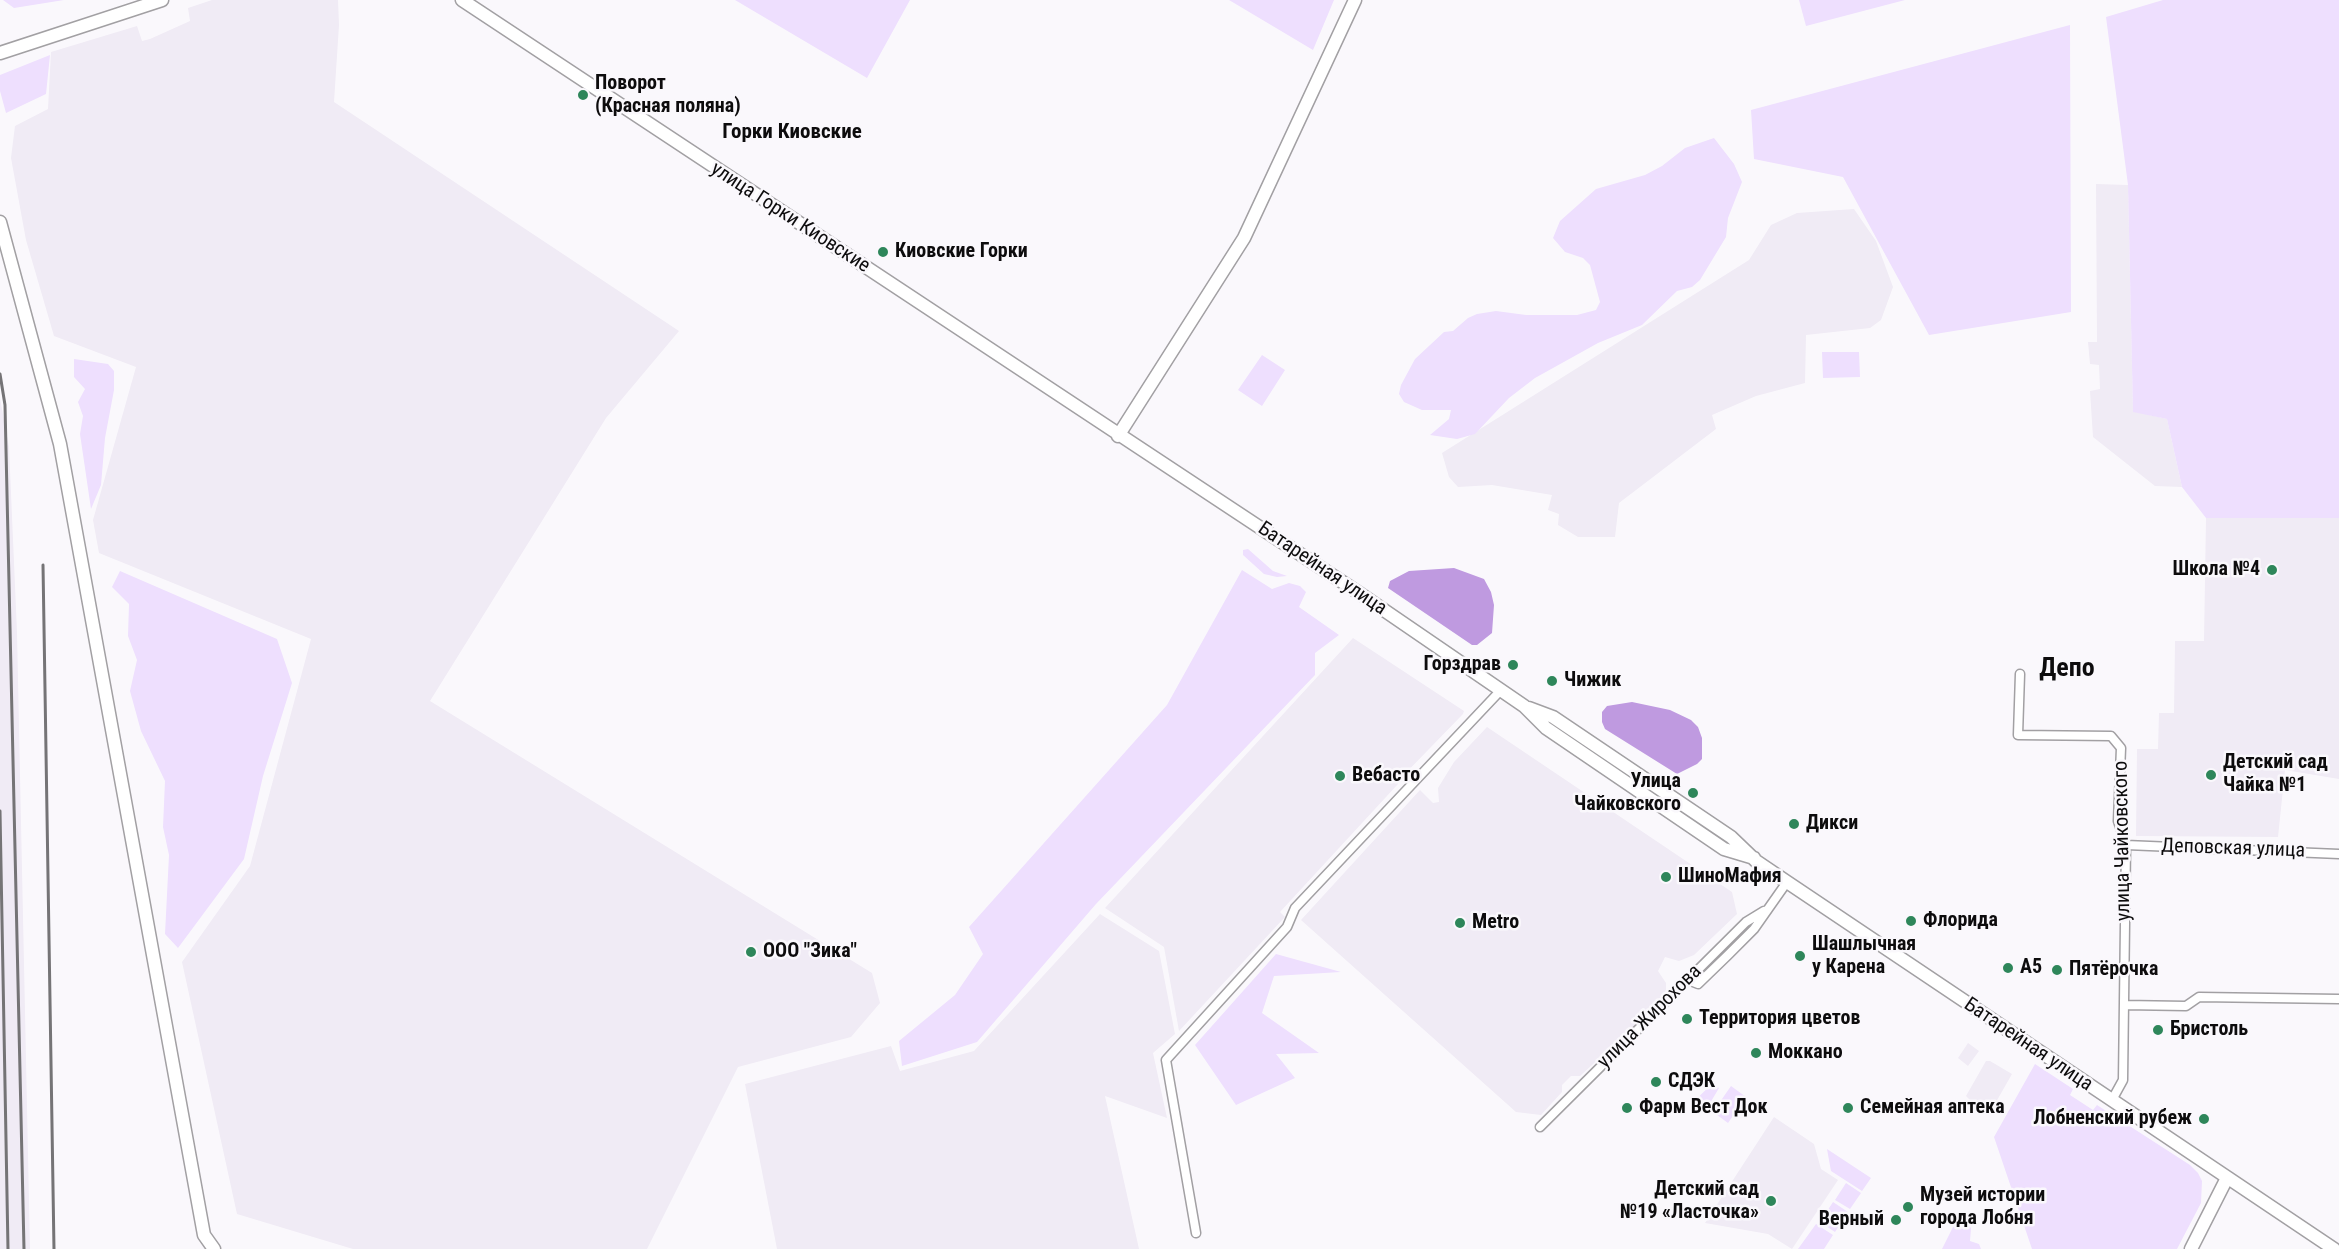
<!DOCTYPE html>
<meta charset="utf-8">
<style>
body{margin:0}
canvas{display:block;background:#faf8fc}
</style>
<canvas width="2339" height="1249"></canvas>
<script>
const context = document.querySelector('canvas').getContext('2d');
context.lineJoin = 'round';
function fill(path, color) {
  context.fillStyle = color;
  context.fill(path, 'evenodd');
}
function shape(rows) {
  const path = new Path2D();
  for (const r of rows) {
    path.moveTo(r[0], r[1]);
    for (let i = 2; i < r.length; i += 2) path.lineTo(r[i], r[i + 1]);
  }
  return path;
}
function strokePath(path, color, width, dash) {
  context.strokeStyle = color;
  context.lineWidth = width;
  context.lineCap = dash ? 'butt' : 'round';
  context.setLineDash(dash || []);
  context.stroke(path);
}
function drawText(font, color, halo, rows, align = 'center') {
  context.font = font + ' "Roboto Condensed",sans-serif';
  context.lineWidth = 5;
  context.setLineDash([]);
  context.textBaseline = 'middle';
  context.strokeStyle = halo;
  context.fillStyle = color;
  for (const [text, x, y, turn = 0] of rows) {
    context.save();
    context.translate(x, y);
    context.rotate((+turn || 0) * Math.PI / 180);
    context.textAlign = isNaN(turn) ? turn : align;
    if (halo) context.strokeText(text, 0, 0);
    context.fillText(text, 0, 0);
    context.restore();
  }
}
fill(shape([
 [212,0,338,0,339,25,334,102,679,331,606,418,430,701,872,973,880,1003,851,1037,738,1067,647,1249,353,1249,237,1214,182,962,250,866,311,639,99,553,93,520,136,367,54,336,26,240,11,158,15,126,48,109,51,52,137,26,142,41,150,39,190,21,188,8],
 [2096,184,2128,185,2133,411,2167,419,2182,487,2155,486,2093,437,2090,391,2100,389,2099,365,2090,364,2088,342,2097,342],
 [1854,209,1876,241,1893,287,1881,320,1870,328,1806,335,1805,383,1756,396,1712,415,1716,429,1619,503,1615,537,1578,537,1558,525,1559,514,1548,510,1552,495,1492,485,1458,487,1449,477,1442,453,1749,260,1771,225,1797,213],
 [0,398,9,447,17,632,30,1249,0,1249],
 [2206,518,2339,518,2339,779,2285,770,2278,837,2136,836,2137,749,2158,749,2159,713,2174,713,2175,641,2204,641],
 [1353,638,1464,711,1463,714,1397,782,1398,784,1280,912,1285,917,1179,1031,1164,947,1105,908],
 [1487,727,1732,892,1737,914,1694,955,1679,961,1665,957,1658,971,1666,983,1666,994,1663,1000,1580,1076,1571,1076,1562,1085,1562,1092,1541,1115,1516,1112,1301,920,1420,790,1433,803,1439,802,1438,788,1454,762],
 [1100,914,1159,951,1175,1034,1153,1053,1167,1118,1105,1096,1139,1249,777,1249,745,1084,891,1046,900,1071,974,1051],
 [1968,1043,1979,1051,1968,1066,1958,1058],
 [1986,1061,1990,1061,2012,1074,1992,1109,1972,1102,1966,1096],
 [1774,1117,1814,1144,1821,1169,1838,1180,1792,1249,1768,1234,1705,1223]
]), '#f0ebf5');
fill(shape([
 [3,0,64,0,14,8],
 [735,0,910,0,867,78],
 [1229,0,1334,0,1313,50],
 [1799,0,1905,0,1806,26],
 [2163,0,2339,0,2339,518,2206,518,2182,487,2167,419,2133,412,2128,185,2106,17],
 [2070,25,2071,312,1929,335,1843,177,1754,159,1751,110],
 [50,55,46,94,6,113,0,91,0,75],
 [1714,138,1734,164,1742,182,1728,218,1726,237,1700,280,1692,287,1677,291,1642,325,1598,343,1535,378,1509,398,1475,434,1457,439,1430,435,1449,419,1451,410,1422,410,1404,402,1399,394,1401,385,1415,359,1444,332,1453,331,1468,318,1477,314,1496,311,1526,315,1577,315,1596,310,1600,302,1590,265,1583,258,1565,252,1553,238,1560,221,1596,189,1645,175,1662,166,1685,148],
 [1822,352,1859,352,1860,377,1823,378],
 [1262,355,1285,370,1262,406,1238,390],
 [74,359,108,364,114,371,114,390,105,438,101,485,91,509,80,434,83,416,78,402,85,389,74,377],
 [1248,549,1273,571,1287,576,1277,577,1264,574,1243,555,1243,550],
 [1242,570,1272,589,1289,583,1300,586,1306,592,1299,607,1339,635,1315,653,1315,675,1096,904,977,1042,902,1066,899,1041,955,995,983,954,969,927,1167,705],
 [120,571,277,639,292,683,263,776,244,859,178,948,165,934,169,855,163,827,165,781,141,731,130,691,137,660,128,636,129,604,112,587],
 [1276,954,1341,972,1274,976,1262,1013,1319,1053,1276,1054,1295,1078,1236,1105,1195,1045],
 [2035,1064,2073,1089,2070,1095,2093,1110,2097,1105,2190,1165,2198,1173,2202,1181,2201,1203,2177,1249,2032,1249,1994,1137],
 [1712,1084,1719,1088,1706,1110,1691,1104],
 [1731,1086,1746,1097,1728,1123,1713,1112],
 [1827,1149,1871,1178,1862,1191,1831,1171],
 [1846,1183,1861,1193,1850,1209,1835,1200],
 [1833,1202,1848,1212,1835,1232,1820,1222],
 [1965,1221,1971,1228,1970,1241,1979,1244,1981,1249,1942,1249,1953,1227],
 [1816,1224,1833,1235,1824,1249,1798,1249]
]), '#eedffe');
fill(shape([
 [1454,568,1484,579,1491,592,1494,605,1492,633,1477,645,1472,645,1388,588,1390,581,1409,571],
 [1632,702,1670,710,1691,720,1698,727,1702,738,1702,759,1697,764,1677,774,1605,729,1602,722,1602,712,1607,706]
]), '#bf9ae0');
const street = shape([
 [2020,674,2018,735,2111,736,2121,748,2118,821,2126,845,2123,1080,2112,1100],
 [2126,845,2339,854],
 [1688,980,1698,984,1728,955,1754,929,1787,882],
 [2124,1005,2186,1006,2199,997,2339,999],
 [1540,1127,1746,922,1764,911],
 [1196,1233,1166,1060,1287,927,1295,908,1501,690]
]);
const secondary = shape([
 [462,0,1359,593,1524,706,1546,728,1724,849,1754,858],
 [0,53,162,0],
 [0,222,60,444,204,1235,214,1249],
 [1118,436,1244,238,1355,0],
 [1529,708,1553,717,1731,837,1756,861,1787,882,2334,1249],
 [2191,1249,2227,1178]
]);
strokePath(street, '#a2a0a3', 11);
strokePath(secondary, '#a2a0a3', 15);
strokePath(street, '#fff', 8);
strokePath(secondary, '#fff', 12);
strokePath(shape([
 [0,374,5,405,24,1249],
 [43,565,54,1249],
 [0,811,8,1249]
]), '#757476', 3);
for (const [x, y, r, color] of [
 [583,95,6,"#2e865a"],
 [883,252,6,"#2e865a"],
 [2272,570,6,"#2e865a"],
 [1513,665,6,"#2e865a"],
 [1552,681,6,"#2e865a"],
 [2211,775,6,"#2e865a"],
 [1340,776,6,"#2e865a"],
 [1693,793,6,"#2e865a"],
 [1794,824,6,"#2e865a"],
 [1666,877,6,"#2e865a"],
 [1911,921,6,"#2e865a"],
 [1460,923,6,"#2e865a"],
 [751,952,6,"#2e865a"],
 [1800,956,6,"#2e865a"],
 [2008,968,6,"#2e865a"],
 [2057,970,6,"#2e865a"],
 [1687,1019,6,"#2e865a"],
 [2158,1030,6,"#2e865a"],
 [1756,1053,6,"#2e865a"],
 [1656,1082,6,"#2e865a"],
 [1627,1108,6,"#2e865a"],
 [1848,1108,6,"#2e865a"],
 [2204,1119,6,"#2e865a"],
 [1771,1201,6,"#2e865a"],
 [1908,1207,6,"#2e865a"],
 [1896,1220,6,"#2e865a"]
]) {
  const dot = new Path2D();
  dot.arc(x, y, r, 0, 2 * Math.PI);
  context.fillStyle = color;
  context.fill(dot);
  strokePath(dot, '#faf8fc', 2);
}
drawText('bold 20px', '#0d0c0d', '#faf8fc', [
 ["Поворот",595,84],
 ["(Красная поляна)",595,107],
 ["Киовские Горки",895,252],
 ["Школа №4",2260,570,"right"],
 ["Горздрав",1501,665,"right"],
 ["Чижик",1564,681],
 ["Детский сад",2223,763],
 ["Чайка №1",2223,786],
 ["Вебасто",1352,776],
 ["Улица",1681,782,"right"],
 ["Чайковского",1681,805,"right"],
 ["Дикси",1806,824],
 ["ШиноМафия",1678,877],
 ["Флорида",1923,921],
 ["Metro",1472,923],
 ["Шашлычная",1812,945],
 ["у Карена",1812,968],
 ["ООО \"Зика\"",763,952],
 ["А5",2020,968],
 ["Пятёрочка",2069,970],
 ["Территория цветов",1699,1019],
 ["Бристоль",2170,1030],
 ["Моккано",1768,1053],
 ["СДЭК",1668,1082],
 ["Фарм Вест Док",1639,1108],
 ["Семейная аптека",1860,1108],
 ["Лобненский рубеж",2192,1119,"right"],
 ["Детский сад",1759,1190,"right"],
 ["№19 «Ласточка»",1759,1213,"right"],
 ["Музей истории",1920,1196],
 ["города Лобня",1920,1219],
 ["Верный",1884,1220,"right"]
], 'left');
drawText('20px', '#0d0c0d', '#faf8fc', [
 ["улица Горки Киовские",790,218,33],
 ["Батарейная улица",1322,569,34],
 ["улица Чайковского",2123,841,-91],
 ["Деповская улица",2233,849,2],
 ["улица Жирохова",1650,1017,-45],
 ["Батарейная улица",2028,1045,34]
]);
drawText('bold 21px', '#0d0c0d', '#faf8fc', [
 ["Горки Киовские",792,133]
]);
drawText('bold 26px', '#0d0c0d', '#faf8fc', [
 ["Депо",2067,669]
]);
</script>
